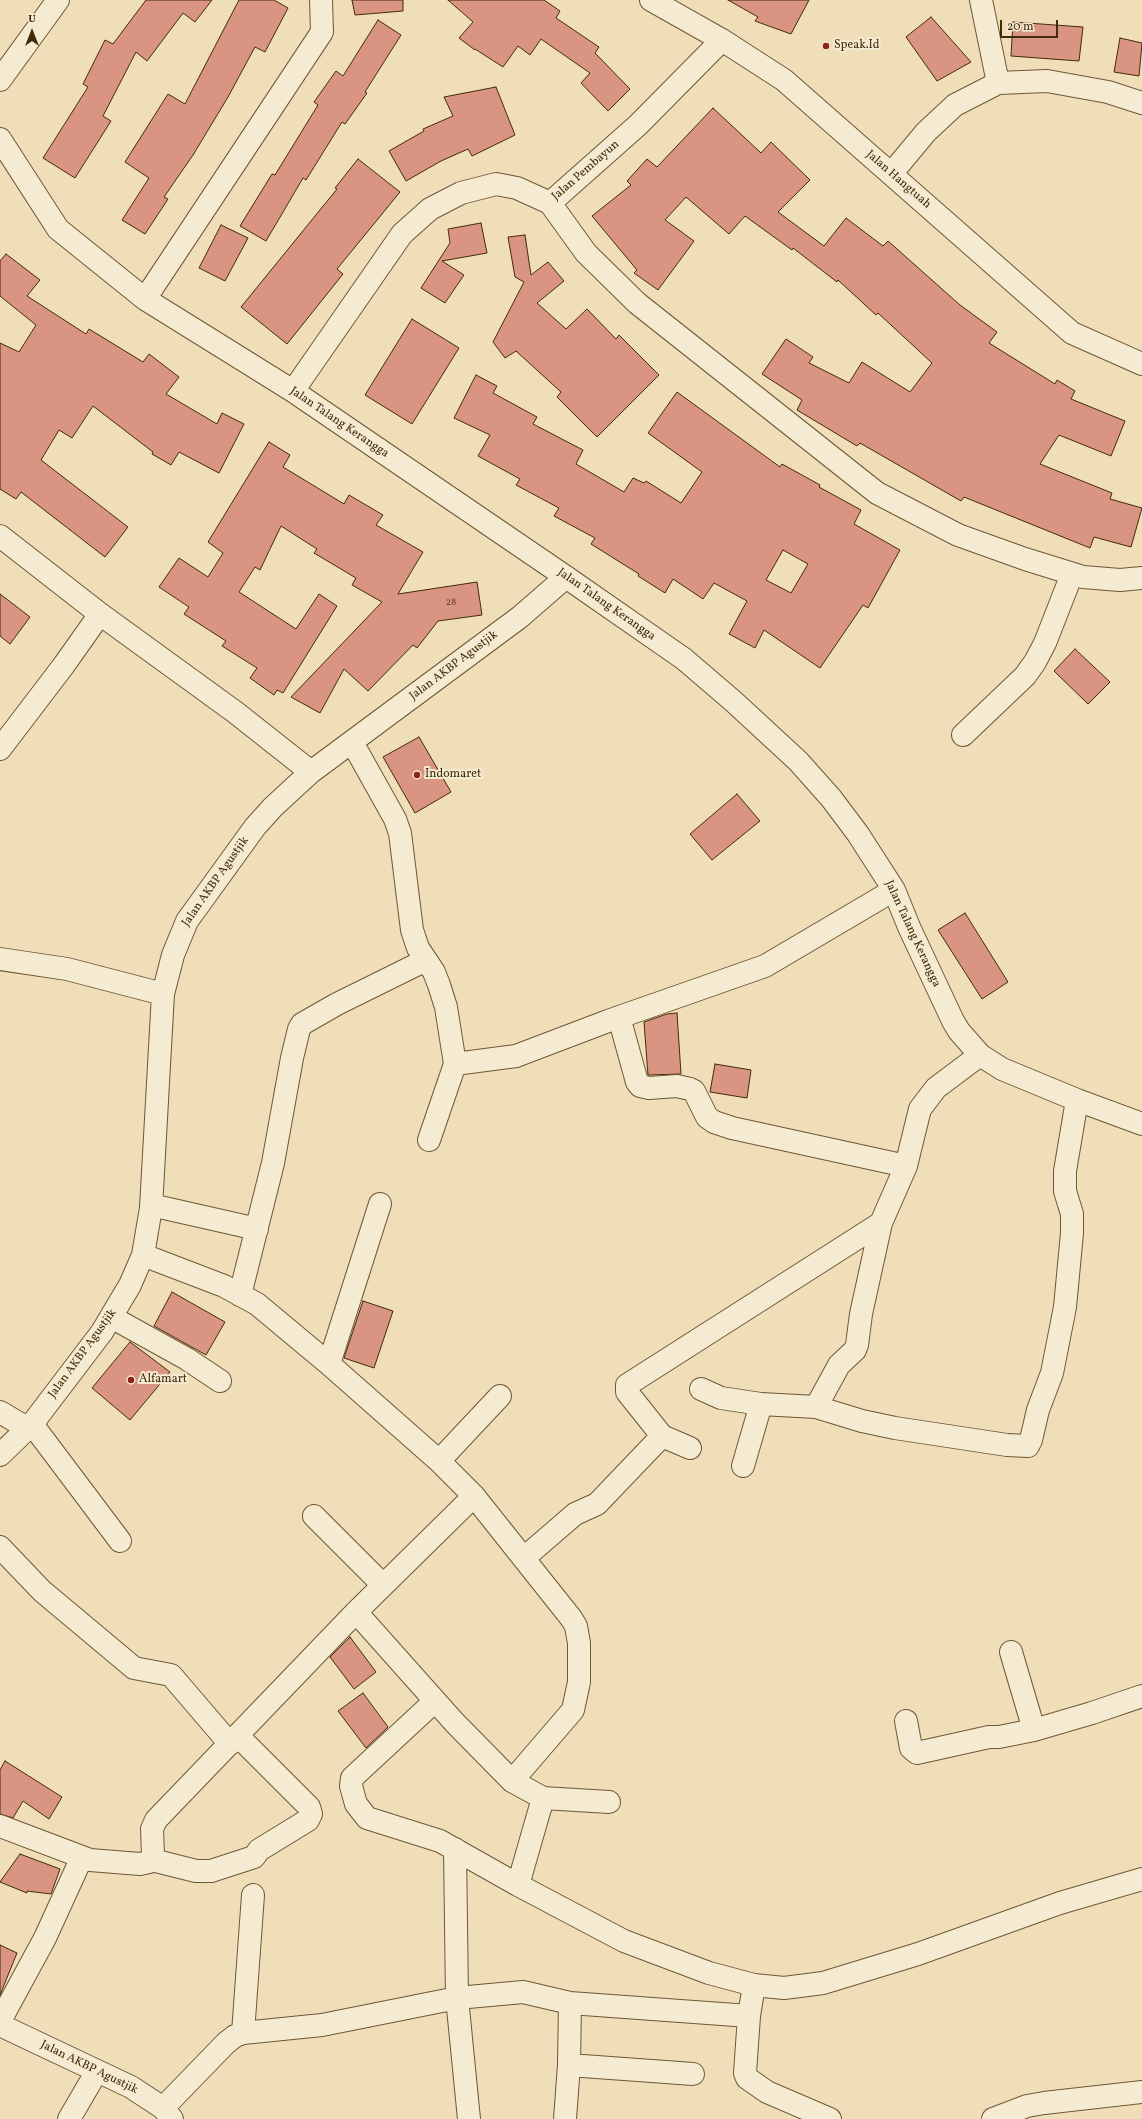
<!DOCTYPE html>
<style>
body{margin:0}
#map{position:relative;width:1142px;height:2119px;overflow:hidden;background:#f0deb9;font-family:Vollkorn,serif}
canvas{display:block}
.north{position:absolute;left:12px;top:12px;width:40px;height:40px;-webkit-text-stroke:3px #f5ead2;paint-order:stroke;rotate:0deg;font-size:11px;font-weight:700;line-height:16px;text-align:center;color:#422b08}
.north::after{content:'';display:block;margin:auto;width:14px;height:18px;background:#422b08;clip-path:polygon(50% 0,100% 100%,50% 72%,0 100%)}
.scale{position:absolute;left:1000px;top:20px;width:58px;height:18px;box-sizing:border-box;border:2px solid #422b08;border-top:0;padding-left:5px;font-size:12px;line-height:14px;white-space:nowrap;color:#422b08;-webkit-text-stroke:3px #f5ead2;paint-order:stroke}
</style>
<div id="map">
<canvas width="1142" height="2119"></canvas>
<div class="north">U</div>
<div class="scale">20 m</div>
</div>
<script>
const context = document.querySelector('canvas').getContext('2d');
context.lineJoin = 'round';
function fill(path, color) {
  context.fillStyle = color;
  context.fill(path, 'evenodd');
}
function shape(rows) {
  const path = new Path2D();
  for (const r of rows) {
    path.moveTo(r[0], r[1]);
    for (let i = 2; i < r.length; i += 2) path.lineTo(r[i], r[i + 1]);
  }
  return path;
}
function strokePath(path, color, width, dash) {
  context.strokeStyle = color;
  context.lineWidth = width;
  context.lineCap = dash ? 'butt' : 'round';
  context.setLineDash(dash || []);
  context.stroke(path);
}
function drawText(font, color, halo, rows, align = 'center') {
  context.font = font + ' Vollkorn,serif';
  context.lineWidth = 4;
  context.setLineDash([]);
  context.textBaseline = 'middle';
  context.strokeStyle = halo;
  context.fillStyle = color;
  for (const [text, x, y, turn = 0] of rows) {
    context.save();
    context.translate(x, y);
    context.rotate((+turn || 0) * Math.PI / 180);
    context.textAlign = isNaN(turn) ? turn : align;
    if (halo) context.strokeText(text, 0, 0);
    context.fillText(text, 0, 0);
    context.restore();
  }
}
const building = shape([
 [146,0,212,0,195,22,183,13,147,61,136,52,103,116,111,121,75,178,43,158,88,87,83,84,105,40,113,44,146,0],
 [239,0,274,0,288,8,265,52,255,47,228,97,193,155,164,197,168,199,145,234,122,220,149,178,125,162,168,94,185,104,239,0],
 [352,0,403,0,403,11,355,15,352,0],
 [448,0,544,0,560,11,556,18,599,47,595,53,630,89,608,111,581,83,590,73,541,39,530,55,518,46,503,67,475,49,475,50,459,38,473,22,448,0],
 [728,0,809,0,791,34,755,21,758,17,728,0],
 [931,17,971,62,937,81,906,37,931,17],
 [378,20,401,35,365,92,367,93,345,124,342,122,306,180,303,178,266,241,240,226,272,174,275,175,318,105,314,102,336,71,343,76,378,20],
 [1013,22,1083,27,1079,61,1011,56,1013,22],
 [1120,38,1142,43,1139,76,1114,72,1120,38],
 [496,87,515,135,472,156,468,149,441,161,406,181,389,151,424,131,423,129,453,116,444,97,496,87],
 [713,108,761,153,771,142,810,180,778,212,824,246,846,218,883,246,888,241,960,305,997,332,989,343,1055,384,1057,380,1075,391,1071,399,1125,421,1111,456,1059,435,1040,464,1112,493,1110,499,1142,508,1131,547,1094,537,1090,548,964,497,961,501,860,443,857,446,797,410,802,400,762,374,786,339,813,357,809,363,849,383,862,362,910,392,932,363,878,313,876,315,838,280,837,282,793,248,792,250,745,216,729,234,686,197,665,220,694,241,658,290,634,273,637,270,592,216,631,185,627,181,647,159,657,167,713,108],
 [358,159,400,192,337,269,343,274,287,344,241,307,337,189,335,188,358,159],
 [481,223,487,253,442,261,464,275,445,303,421,288,450,243,448,229,481,223],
 [221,225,248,238,225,281,199,268,221,225],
 [525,235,531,275,548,262,564,281,537,303,566,329,587,309,616,339,619,335,659,375,597,437,557,397,561,392,516,351,505,358,493,342,524,282,515,277,508,237,525,235],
 [6,254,40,280,27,296,86,334,89,329,143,362,149,354,179,377,166,394,217,424,222,413,244,424,219,473,179,452,171,465,152,454,153,452,93,406,72,438,59,430,41,460,128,527,105,557,21,492,16,499,0,489,0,343,19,352,36,325,0,296,0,261,6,254],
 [412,319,459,348,412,424,365,395,412,319],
 [476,375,497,386,493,393,537,417,533,424,583,450,576,464,624,492,633,478,644,483,646,481,681,503,702,472,648,433,677,392,780,467,782,464,820,485,819,487,861,510,854,524,900,550,868,608,863,605,820,668,764,630,755,648,729,634,747,601,714,583,703,599,673,579,665,593,638,576,639,574,591,544,595,538,554,516,559,508,516,485,520,479,478,456,490,435,454,418,476,375],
 [783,550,808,564,791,593,766,580,783,550],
 [269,442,290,455,283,467,344,504,349,495,383,515,376,525,423,552,398,594,477,582,482,615,438,621,417,648,413,645,368,691,344,669,320,713,291,697,382,602,352,585,356,578,314,553,317,549,281,526,260,570,255,567,239,592,296,629,319,594,337,606,283,693,277,690,274,695,250,678,257,668,222,646,226,641,184,614,189,607,159,587,179,558,208,577,223,553,208,542,269,442],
 [0,594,30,617,10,644,0,636,0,594],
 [1075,649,1110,682,1088,704,1054,671,1075,649],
 [419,737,451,792,415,813,383,757,419,737],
 [737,794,760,821,712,860,690,834,737,794],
 [965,913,1008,982,982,999,938,930,965,913],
 [677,1013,681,1074,648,1075,644,1022,667,1014,677,1013],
 [715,1064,751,1070,747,1098,710,1092,715,1064],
 [172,1292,225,1322,206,1355,154,1326,172,1292],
 [363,1301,393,1311,374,1368,344,1358,363,1301],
 [130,1342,170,1372,130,1420,92,1388,130,1342],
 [350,1637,376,1672,354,1689,330,1657,350,1637],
 [363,1693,388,1727,366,1748,338,1711,363,1693],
 [5,1761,62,1797,49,1819,23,1801,13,1818,0,1814,0,1770,5,1761],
 [20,1854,60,1869,51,1894,27,1891,27,1893,0,1882,20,1854],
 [0,1945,17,1953,0,1995,0,1945]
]);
fill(building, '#d99482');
strokePath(building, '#422b08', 1);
const minor = shape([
 [651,0,722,40,784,80,1072,333,1142,364],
 [981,0,998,83],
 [0,80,58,0],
 [0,139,58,229,145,299,293,391,566,577,684,659,733,701,798,761,831,798,858,834,894,890,909,927,953,1021,959,1031,980,1055,1002,1069,1077,1100,1142,1124],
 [891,174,926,132,955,105,998,83,1047,81,1108,92,1142,103],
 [550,203,586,253,637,303,877,493,958,535,1025,559,1083,577,1120,580,1142,578],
 [145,299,322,32,321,0],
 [293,391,402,234,430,209,461,193,496,184,517,188,550,203,638,125,722,40],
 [0,536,100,614,235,712,311,772],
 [963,735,1025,676,1035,662,1045,643,1072,574],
 [352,742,395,819,400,833,412,930,418,948,434,972,439,985,446,1007,455,1064],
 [0,749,64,665,100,614],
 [0,959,67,969,163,994],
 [619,1017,637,1082,640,1086,649,1088,677,1086,690,1089,694,1091,707,1117,714,1122,732,1128,906,1166],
 [429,1140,455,1064,516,1056,608,1021,765,966,894,890],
 [151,1205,257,1229],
 [143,1255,224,1286,257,1304,329,1364,439,1461,474,1496,571,1618,576,1626,579,1643,579,1682,573,1710,512,1781],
 [240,1295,273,1163,292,1058,299,1029,302,1024,337,1004,426,960],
 [113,1318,187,1359,220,1381],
 [329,1364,380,1204],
 [701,1389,721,1398,761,1404],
 [816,1407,839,1365,855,1350,857,1345,861,1314,881,1223],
 [0,1412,27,1428],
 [32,1424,120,1541],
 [690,1448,662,1436,627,1392,627,1385,881,1223,906,1166,920,1109,936,1088,980,1055],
 [0,1455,32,1424,102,1332,130,1285,143,1255,151,1208,163,994,173,955,187,921,255,827,273,807,311,772,520,617,566,577],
 [439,1461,500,1396],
 [743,1466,761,1404,816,1407,862,1421,895,1428,1007,1445,1028,1446,1031,1440,1038,1410,1052,1373,1065,1307,1072,1233,1072,1214,1065,1191,1065,1171,1077,1100],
 [314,1516,383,1585],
 [0,1547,42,1591,134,1668,171,1675,230,1744],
 [524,1558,575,1514,597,1504,662,1436],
 [356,1612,454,1722,512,1781,543,1798,609,1802],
 [1011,1652,1034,1730],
 [435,1701,352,1778,351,1786,356,1804,367,1818,440,1841,518,1885,624,1941,709,1973,754,1985],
 [906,1721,911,1748,917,1753,989,1737,999,1737,1034,1730,1092,1713,1142,1696],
 [0,1826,90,1860,140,1864,149,1862,153,1855,152,1829,156,1820,356,1612,474,1496],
 [455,1849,457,1998,469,2119],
 [152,1860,196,1871,211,1871,254,1857,259,1850,308,1820,311,1814,309,1807,238,1736],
 [518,1885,543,1798],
 [570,2003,749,2016,754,1985,784,1988,823,1983,918,1954,1060,1903,1142,1879],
 [749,2016,745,2073,747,2078,767,2092,830,2119],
 [0,2021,45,1938,82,1857],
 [0,2025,131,2087,163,2108,172,2119],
 [243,2033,253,1895],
 [569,2065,693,2074],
 [163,2108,226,2043,235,2036,243,2033,322,2025,457,1998,523,1992,570,2003,569,2065,565,2119],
 [69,2119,97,2071],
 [993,2119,1027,2106,1044,2103,1142,2092]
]);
strokePath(minor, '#6e5834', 24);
strokePath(minor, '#f5ead2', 22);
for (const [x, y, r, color] of [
 [826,46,4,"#8f2418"],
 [417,775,4,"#8f2418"],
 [131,1380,4,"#8f2418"]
]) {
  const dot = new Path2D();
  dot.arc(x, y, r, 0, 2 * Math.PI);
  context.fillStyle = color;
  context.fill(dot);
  strokePath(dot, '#f5ead2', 1.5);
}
drawText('10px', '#684526', null, [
 ["28",451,603]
]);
drawText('12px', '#422b08', '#f5ead2', [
 ["Speak.Id",834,46],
 ["Indomaret",425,775],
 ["Alfamart",139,1380]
], 'left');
drawText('12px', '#422b08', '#f5ead2', [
 ["Jalan Pembayun",586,171,-41],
 ["Jalan Hangtuah",898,180,41],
 ["Jalan Talang Kerangga",339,423,34],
 ["Jalan Talang Kerangga",606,605,35],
 ["Jalan AKBP Agustjik",454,666,-37],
 ["Jalan AKBP Agustjik",216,882,-55],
 ["Jalan Talang Kerangga",912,934,65],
 ["Jalan AKBP Agustjik",83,1354,-54],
 ["Jalan AKBP Agustjik",89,2068,26]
]);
</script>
